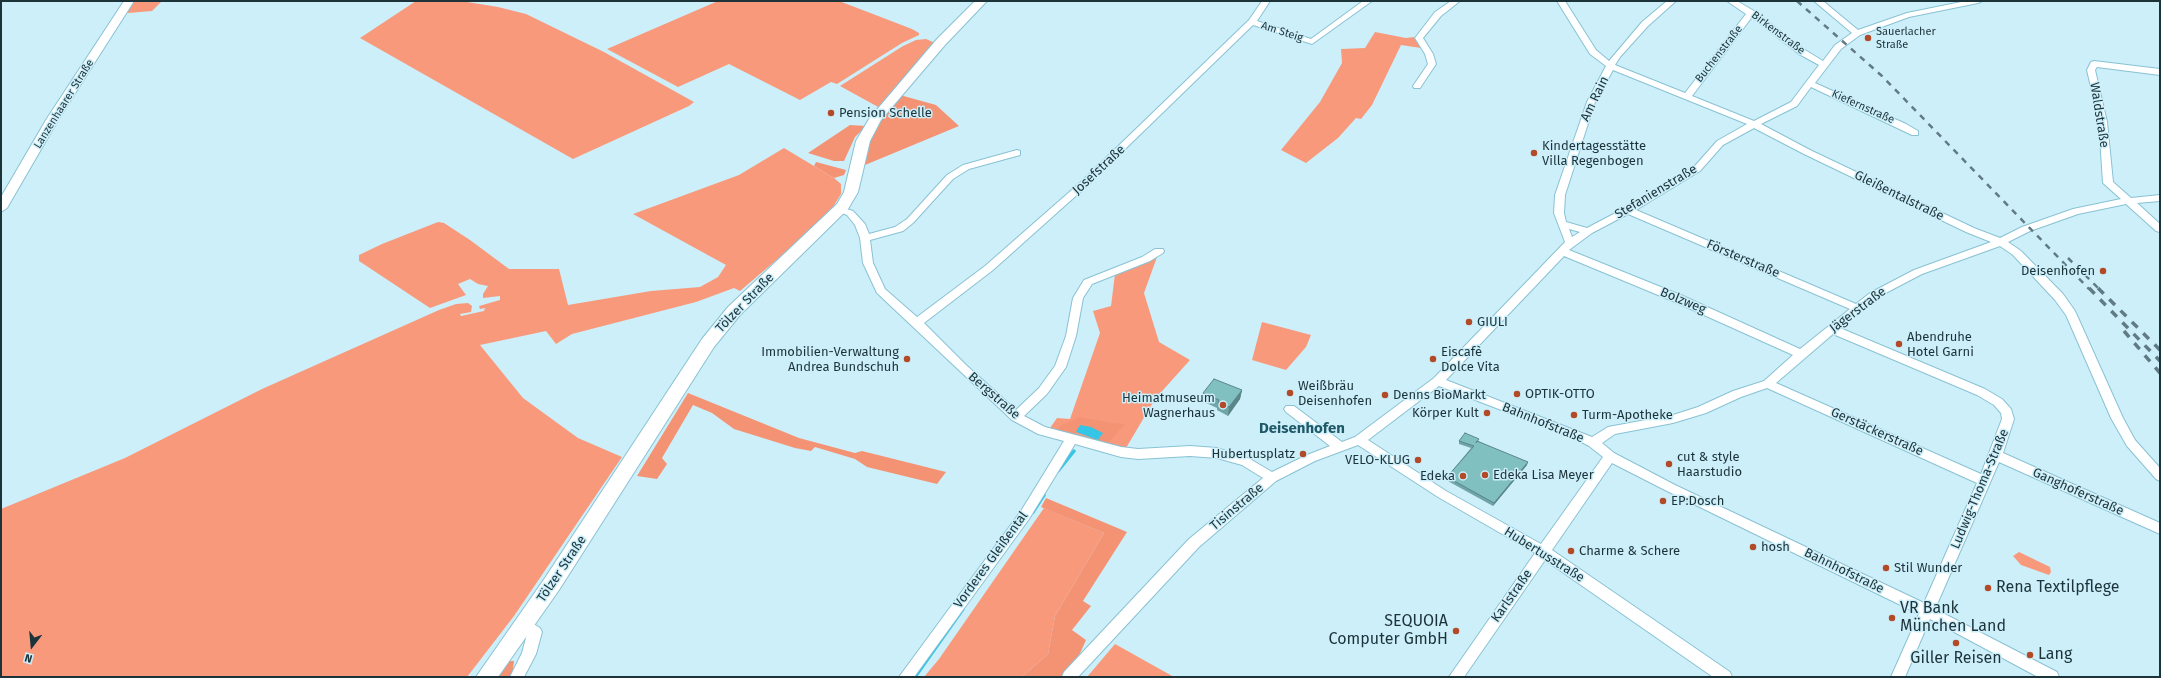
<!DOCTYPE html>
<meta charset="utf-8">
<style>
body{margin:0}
#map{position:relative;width:2161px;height:678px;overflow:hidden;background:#cdeffa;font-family:"Fira Sans",sans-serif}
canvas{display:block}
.frame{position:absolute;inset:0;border:2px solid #1c333a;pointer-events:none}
.north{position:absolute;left:12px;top:626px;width:40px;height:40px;-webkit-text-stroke:3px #cdeffa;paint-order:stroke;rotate:196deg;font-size:11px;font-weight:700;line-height:16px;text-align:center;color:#1c333a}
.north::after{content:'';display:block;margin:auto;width:14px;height:18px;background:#1c333a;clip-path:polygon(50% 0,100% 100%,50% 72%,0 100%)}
</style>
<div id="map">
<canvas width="2161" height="678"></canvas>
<div class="frame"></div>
<div class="north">N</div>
</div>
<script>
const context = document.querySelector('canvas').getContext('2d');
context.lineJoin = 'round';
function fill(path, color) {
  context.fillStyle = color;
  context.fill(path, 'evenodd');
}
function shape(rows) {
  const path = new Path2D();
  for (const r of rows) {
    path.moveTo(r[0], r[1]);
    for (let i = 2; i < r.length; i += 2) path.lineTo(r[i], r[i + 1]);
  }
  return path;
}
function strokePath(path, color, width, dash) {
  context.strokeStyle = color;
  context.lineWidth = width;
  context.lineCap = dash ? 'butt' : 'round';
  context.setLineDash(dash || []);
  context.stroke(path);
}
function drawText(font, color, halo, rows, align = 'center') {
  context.font = font + ' "Fira Sans",sans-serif';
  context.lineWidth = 3;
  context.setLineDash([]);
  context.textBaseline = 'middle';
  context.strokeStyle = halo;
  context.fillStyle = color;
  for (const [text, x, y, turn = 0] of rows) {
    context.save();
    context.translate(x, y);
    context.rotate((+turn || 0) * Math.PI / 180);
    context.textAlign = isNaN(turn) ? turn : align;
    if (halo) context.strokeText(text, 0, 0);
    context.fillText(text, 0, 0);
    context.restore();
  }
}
fill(shape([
 [133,1,162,1,152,11,128,13,126,12],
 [416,1,461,1,498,7,526,14,604,52,694,102,689,106,573,159,360,38],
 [718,1,839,1,912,29,919,33,919,35,902,43,837,84,831,82,800,100,729,64,678,87,607,49],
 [1375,32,1406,38,1414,37,1421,48,1401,45,1372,105,1361,119,1356,118,1338,138,1306,163,1281,150,1320,102,1342,63,1341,49,1365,48],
 [926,39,933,42,935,46,880,108,840,86,903,46,916,40],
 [784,148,834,178,841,184,841,194,827,217,740,291,734,288,696,302,572,334,556,344,546,331,480,345,523,398,578,438,622,457,514,616,467,677,1,677,1,509,125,458,262,389,439,310,456,304,468,303,472,306,471,312,460,314,461,316,484,311,485,308,480,309,479,306,500,300,500,296,483,298,483,294,488,286,478,284,470,279,458,284,466,295,430,308,359,261,359,255,382,244,438,222,444,223,470,240,509,269,559,269,568,305,651,291,700,287,718,277,726,265,633,214,739,175],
 [1157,257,1144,293,1159,342,1190,360,1155,399,1126,448,1050,428,1057,418,1070,419,1100,333,1093,311,1111,306,1115,274],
 [1262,322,1311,335,1306,347,1286,370,1252,360],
 [1044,508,1104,533,1055,616,1048,654,1022,677,924,677,939,659],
 [2019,552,2050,567,2051,572,2049,575,2021,565,2013,556],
 [1115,644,1174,677,1087,677]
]), '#f9997b');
fill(shape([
 [900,95,936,105,959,126,865,165,873,128],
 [850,125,866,126,855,137,844,161,834,161,808,153],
 [816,162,846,170,844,175,834,178,814,166],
 [688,393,799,438,855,453,862,451,946,472,937,484,867,467,855,459,815,447,811,451,795,448,734,429,712,413,693,405,662,458,667,464,657,479,637,476],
 [1079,417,1111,423,1125,424,1107,444,1097,441,1098,440,1080,425,1075,435,1057,430,1060,426],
 [1046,498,1127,532,1083,601,1091,606,1072,630,1086,640,1077,660,1062,677,1022,677,1048,654,1055,616,1104,533,1041,507],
 [506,661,514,661,512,677,493,677]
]), '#f49374');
fill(shape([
 [1080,425,1091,427,1103,433,1098,440,1076,432]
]), '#35c5e7');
strokePath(shape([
 [1058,471,1074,451],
 [1033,512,1044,495],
 [915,677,963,609]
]), '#35c5e7', 3.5);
const minor = shape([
 [1262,1,1270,1,1257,21,1311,39,1363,1,1372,1,1312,44,1253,25,1088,185,993,270,924,323,966,365,1016,410,1039,388,1055,366,1066,336,1073,298,1084,280,1142,257,1155,249,1163,249,1164,251,1163,253,1150,261,1092,284,1083,298,1076,336,1066,367,1047,394,1024,416,1045,427,1121,447,1138,449,1190,446,1217,448,1250,459,1272,472,1307,455,1330,446,1286,412,1284,409,1286,406,1294,406,1342,442,1355,437,1434,378,1565,242,1554,213,1555,195,1587,102,1606,66,1590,54,1557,1,1565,1,1596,50,1609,61,1642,22,1667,1,1676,1,1648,26,1620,57,1615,65,1685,93,1746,14,1727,1,1737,1,1754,11,1805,50,1823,61,1835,45,1852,33,1814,1,1823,1,1858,30,1907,13,1966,1,1982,1,1978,3,1909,17,1860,35,1841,49,1815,83,1906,124,1918,131,1918,135,1912,135,1811,87,1797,106,1761,124,1810,150,1974,228,2000,238,2022,227,2073,209,2121,199,2103,183,2099,122,2087,70,2091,62,2094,61,2160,69,2160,75,2097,67,2095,70,2107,122,2113,182,2131,198,2160,195,2160,201,2137,203,2160,224,2160,232,2156,231,2126,204,2078,214,2030,231,2008,242,2021,251,2063,294,2075,311,2123,418,2135,440,2160,468,2160,481,2156,479,2127,446,2111,418,2066,315,2055,300,2013,255,2000,246,1922,274,1878,297,1840,328,1985,389,2002,399,2011,409,2014,419,2003,453,2160,523,2160,534,1999,462,1935,609,2057,672,2059,677,2038,677,1930,619,1905,677,1891,677,1919,614,1667,491,1612,463,1552,550,1730,672,1732,677,1713,677,1545,560,1464,677,1449,677,1535,553,1438,497,1358,445,1315,461,1276,481,1199,547,1078,677,1062,677,1064,672,1189,539,1263,478,1242,465,1217,458,1190,456,1138,459,1121,457,1075,444,1029,519,914,677,899,677,1021,511,1064,441,1038,434,1012,420,877,293,863,263,860,238,855,225,847,215,835,210,840,207,853,211,865,224,869,234,895,227,907,219,947,175,963,165,1017,150,1020,151,1020,155,969,169,953,179,913,223,903,231,870,240,873,263,885,289,917,317,985,266,1082,181,1249,20,1262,1],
 [1752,17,1799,54,1819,65,1791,102,1754,121,1692,96,1752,17],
 [1613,70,1747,124,1717,141,1694,167,1625,208,1587,228,1566,222,1564,213,1565,195,1595,102,1613,70],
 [1754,128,1804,154,1966,232,1991,242,1914,270,1870,293,1856,304,1636,210,1700,171,1723,145,1754,128],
 [1628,214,1850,309,1800,349,1683,296,1569,250,1592,233,1628,214],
 [1569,229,1580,232,1572,237,1569,229],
 [1564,256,1675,302,1793,355,1764,381,1733,391,1698,407,1673,415,1608,427,1592,437,1446,380,1564,256],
 [1833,334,1977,395,1994,405,2001,413,2002,419,1981,474,1776,383,1833,334],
 [1439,386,1574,438,1589,446,1603,457,1541,544,1446,491,1368,440,1439,386],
 [1767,388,1977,483,1924,603,1675,485,1614,453,1602,443,1615,434,1673,423,1706,413,1741,397,1767,388],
 [1451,1,1460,1,1441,16,1423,38,1433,54,1436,64,1420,88,1414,88,1413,86,1428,64,1425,54,1415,38,1435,12,1451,1],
 [524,618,540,628,542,632,536,654,524,677,510,677,522,653,527,634,519,628,517,624,519,620,524,618]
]);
const tertiary = shape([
 [124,1,134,1,58,120,7,208,1,212,1,197,46,120,124,1]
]);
const secondary = shape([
 [975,1,987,1,945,45,881,120,870,141,858,192,848,209,740,315,714,347,559,590,498,677,476,677,545,578,702,339,728,307,837,204,844,192,856,141,869,119,937,39,975,1]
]);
strokePath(minor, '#88c2d3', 2);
strokePath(tertiary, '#88c2d3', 2);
strokePath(secondary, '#88c2d3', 2);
fill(minor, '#fff');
fill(tertiary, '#fff');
fill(secondary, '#fff');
strokePath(shape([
 [1797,1,1882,76,2089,289],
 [2068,258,2099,289]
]), '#607b84', 2.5, [6, 6]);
strokePath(shape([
 [2089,288,2160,361],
 [2098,288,2160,350],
 [2124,331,2160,373]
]), '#607b84', 3.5, [8, 8]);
fill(shape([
 [1242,390,1240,399,1228,416,1217,410,1217,408,1202,401,1203,393],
 [1459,441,1478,441,1527,465,1493,506,1446,480,1447,477,1471,448,1459,444]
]), '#6fa5a6');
fill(shape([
 [1242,390,1240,399,1228,416,1229,407],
 [1528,462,1527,465,1493,506,1494,503]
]), '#5a8687');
const building = shape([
 [1214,379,1242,390,1229,407,1218,402,1219,400,1203,393,1214,379],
 [1465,433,1479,439,1476,443,1477,441,1528,462,1494,503,1447,477,1474,446,1459,441,1465,433]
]);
fill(building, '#81c0c1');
strokePath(building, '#5a8687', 1);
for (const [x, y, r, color] of [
 [1868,38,4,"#b24a28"],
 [831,113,4,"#b24a28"],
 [1534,153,4,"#b24a28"],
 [2103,271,4,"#b24a28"],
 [1469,322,4,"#b24a28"],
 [1899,344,4,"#b24a28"],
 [907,359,4,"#b24a28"],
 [1433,359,4,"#b24a28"],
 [1290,393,4,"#b24a28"],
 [1517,394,4,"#b24a28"],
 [1385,395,4,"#b24a28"],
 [1223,405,4,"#b24a28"],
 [1487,413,4,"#b24a28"],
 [1574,415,4,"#b24a28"],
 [1303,454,4,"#b24a28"],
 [1418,460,4,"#b24a28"],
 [1669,464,4,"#b24a28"],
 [1485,475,4,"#b24a28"],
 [1463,476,4,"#b24a28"],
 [1663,501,4,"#b24a28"],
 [1753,547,4,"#b24a28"],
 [1571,551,4,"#b24a28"],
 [1886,568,4,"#b24a28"],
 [1988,588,4,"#b24a28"],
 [1892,618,4,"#b24a28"],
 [1456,631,4,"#b24a28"],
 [1956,643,4,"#b24a28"],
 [2030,655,4,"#b24a28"]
]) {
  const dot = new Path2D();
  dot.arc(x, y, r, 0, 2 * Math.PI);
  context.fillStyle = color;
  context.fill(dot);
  strokePath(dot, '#cdeffa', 1.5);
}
drawText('11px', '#1c333a', '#cdeffa', [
 ["Am Steig",1282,32,18],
 ["Birkenstraße",1778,33,37],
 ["Buchenstraße",1719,54,-52],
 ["Lanzenhaarer Straße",64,104,-58],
 ["Kiefernstraße",1863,107,24]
]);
drawText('11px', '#1c333a', '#cdeffa', [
 ["Sauerlacher",1876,32],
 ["Straße",1876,45]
], 'left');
drawText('13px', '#1c333a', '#cdeffa', [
 ["Am Rain",1595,99,-64],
 ["Waldstraße",2099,115,81],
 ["Josefstraße",1099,170,-43],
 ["Stefanienstraße",1656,192,-31],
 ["Gleißentalstraße",1899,196,26],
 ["Försterstraße",1743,259,23],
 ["Bolzweg",1683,301,23],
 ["Tölzer Straße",745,303,-46],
 ["Jägerstraße",1858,310,-37],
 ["Bergstraße",994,396,41],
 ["Bahnhofstraße",1543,423,22],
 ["Gerstäckerstraße",1877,432,24],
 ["Ludwig-Thoma-Straße",1980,489,-67],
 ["Ganghoferstraße",2078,492,24],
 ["Tisinstraße",1237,507,-40],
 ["Hubertusstraße",1544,555,32],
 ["Vorderes Gleißental",991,560,-54],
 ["Tölzer Straße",562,569,-56],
 ["Bahnhofstraße",1844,571,26],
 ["Karlstraße",1512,596,-55]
]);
drawText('13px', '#1c333a', '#cdeffa', [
 ["Pension Schelle",839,113],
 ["Kindertagesstätte",1542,146],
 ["Villa Regenbogen",1542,161],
 ["Deisenhofen",2095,271,"right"],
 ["GIULI",1477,322],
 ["Abendruhe",1907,337],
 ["Hotel Garni",1907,352],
 ["Immobilien-Verwaltung",899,352,"right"],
 ["Andrea Bundschuh",899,367,"right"],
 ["Eiscafè",1441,352],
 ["Dolce Vita",1441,367],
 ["Weißbräu",1298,386],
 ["Deisenhofen",1298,401],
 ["OPTIK-OTTO",1525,394],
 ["Denns BioMarkt",1393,395],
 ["Heimatmuseum",1215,398,"right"],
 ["Wagnerhaus",1215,413,"right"],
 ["Körper Kult",1479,413,"right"],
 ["Turm-Apotheke",1582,415],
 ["Hubertusplatz",1295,454,"right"],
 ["cut & style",1677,457],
 ["Haarstudio",1677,472],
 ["VELO-KLUG",1410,460,"right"],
 ["Edeka Lisa Meyer",1493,475],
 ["Edeka",1455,476,"right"],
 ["EP:Dosch",1671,501],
 ["hosh",1761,547],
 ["Charme & Schere",1579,551],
 ["Stil Wunder",1894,568]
], 'left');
drawText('bold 15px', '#1f5968', '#cdeffa', [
 ["Deisenhofen",1302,429]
]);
drawText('16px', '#1c333a', '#cdeffa', [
 ["Rena Textilpflege",1996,588],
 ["VR Bank",1900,609],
 ["München Land",1900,627],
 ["SEQUOIA",1448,622,"right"],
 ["Computer GmbH",1448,640,"right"],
 ["Lang",2038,655],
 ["Giller Reisen",1956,659,"center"]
], 'left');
</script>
